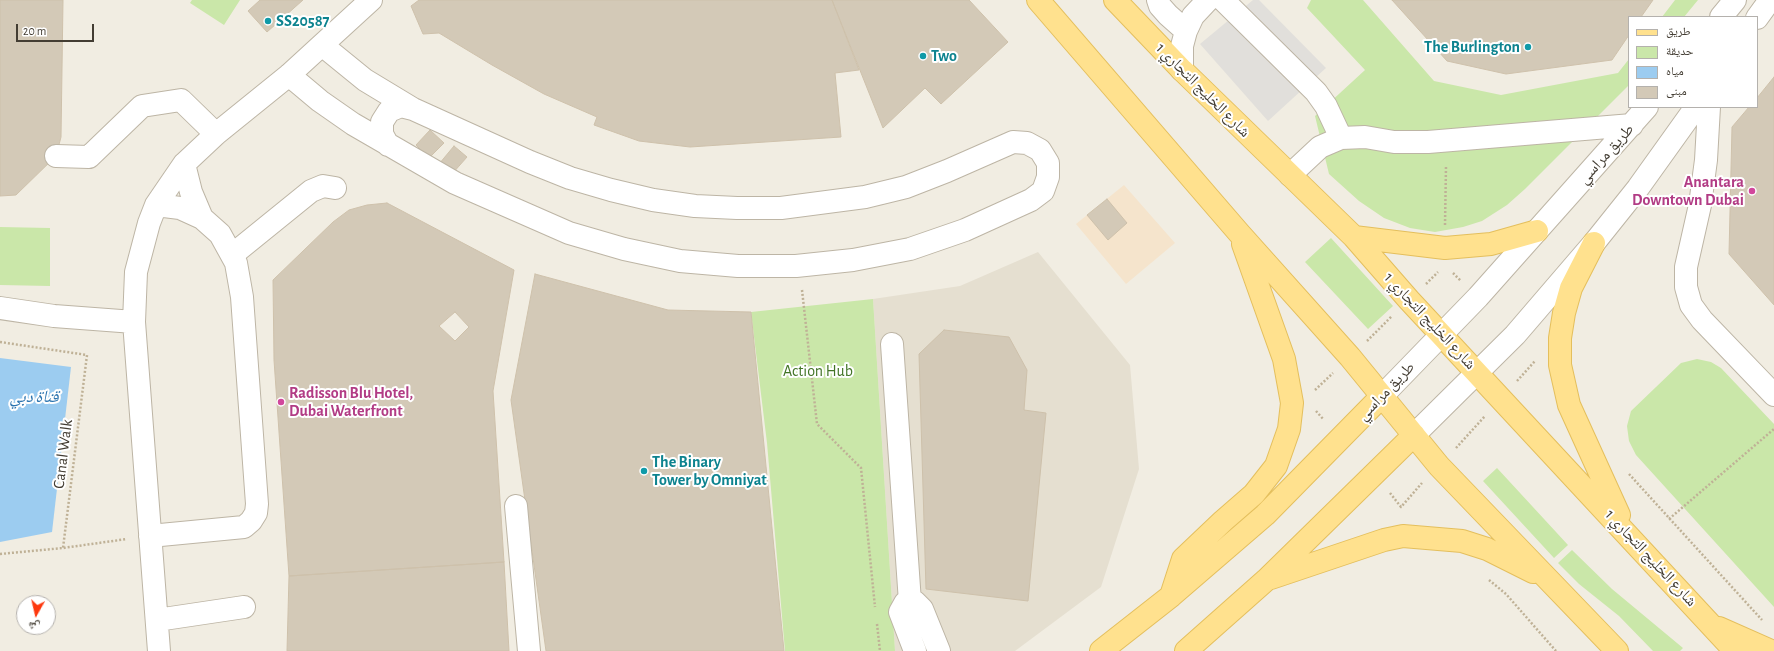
<!DOCTYPE html>
<meta charset="utf-8">
<style>
body{margin:0}
#map{position:relative;width:1774px;height:651px;overflow:hidden;background:#f1ede2;font-family:"Alegreya Sans","Noto Naskh Arabic",sans-serif}
canvas{display:block}
.legend{position:absolute;left:1628px;top:16px;width:130px;height:92px;box-sizing:border-box;background:#fff;border:1px solid #b4b1ad;margin:0;padding:5px 7px;list-style:none;font-size:12px;color:#433d33}
.legend li{display:flex;align-items:center;gap:8px;height:20px}
.legend b{width:20px;border:1px solid #b4b1ad}
.north{position:absolute;left:16px;top:595px;width:40px;height:40px;box-sizing:border-box;background:#fff;border:1px solid #b4b1ad;border-radius:50%;rotate:188deg;font-size:11px;font-weight:700;line-height:16px;text-align:center;color:#433d33}
.north::after{content:'';display:block;margin:auto;width:14px;height:18px;background:#fd380e;clip-path:polygon(50% 0,100% 100%,50% 72%,0 100%)}
.scale{position:absolute;left:16px;top:24px;width:78px;height:18px;box-sizing:border-box;border:2px solid #433d33;border-top:0;padding-left:5px;font-size:12px;line-height:14px;white-space:nowrap;color:#433d33;-webkit-text-stroke:3px #fff;paint-order:stroke}
</style>
<div id="map">
<canvas width="1774" height="651"></canvas>
<ul class="legend">
<li><b style="height:5px;background:#ffe18e"></b>طريق</li>
<li><b style="height:11px;background:#cae7a9"></b>حديقة</li>
<li><b style="height:11px;background:#9cccf0"></b>مياه</li>
<li><b style="height:11px;background:#d3c9b7"></b>مبنى</li>
</ul>
<div class="north">ش</div>
<div class="scale">20 m</div>
</div>
<script>
const context = document.querySelector('canvas').getContext('2d');
context.lineJoin = 'round';
function fill(path, color) {
  context.fillStyle = color;
  context.fill(path, 'evenodd');
}
function shape(rows) {
  const path = new Path2D();
  for (const r of rows) {
    path.moveTo(r[0], r[1]);
    for (let i = 2; i < r.length; i += 2) path.lineTo(r[i], r[i + 1]);
  }
  return path;
}
function strokePath(path, color, width, dash) {
  context.strokeStyle = color;
  context.lineWidth = width;
  context.lineCap = dash ? 'butt' : 'round';
  context.setLineDash(dash || []);
  context.stroke(path);
}
function drawText(font, color, halo, rows, align = 'center') {
  context.font = font + ' "Alegreya Sans","Noto Naskh Arabic",sans-serif';
  context.lineWidth = 4;
  context.setLineDash([]);
  context.textBaseline = 'middle';
  context.strokeStyle = halo;
  context.fillStyle = color;
  for (const [text, x, y, turn = 0] of rows) {
    context.save();
    context.translate(x, y);
    context.rotate((+turn || 0) * Math.PI / 180);
    context.textAlign = isNaN(turn) ? turn : align;
    if (halo) context.strokeText(text, 0, 0);
    context.fillText(text, 0, 0);
    context.restore();
  }
}
fill(shape([
 [1038,252,1130,365,1139,469,1101,587,1015,651,895,651,873,299,960,286]
]), '#e5dfd0');
fill(shape([
 [1124,185,1175,243,1126,284,1076,224]
]), '#f5e4cc');
fill(shape([
 [192,0,240,0,224,25,190,3],
 [1311,0,1363,0,1434,81,1501,95,1618,73,1629,59,1629,85,1525,189,1507,205,1482,221,1463,227,1435,232,1410,228,1384,218,1359,201,1329,174,1315,116,1365,70,1307,8],
 [1675,0,1698,0,1684,17,1662,17],
 [0,227,50,228,50,286,0,285],
 [1331,238,1393,306,1368,329,1305,262],
 [873,299,895,651,785,651,767,443,751,312],
 [1697,359,1711,362,1721,368,1774,424,1774,607,1636,455,1629,441,1627,426,1631,411,1681,363],
 [1497,468,1568,545,1554,558,1483,481],
 [1572,550,1612,589,1683,648,1680,651,1653,651,1619,616,1579,584,1558,563]
]), '#cae7a9');
fill(shape([
 [1253,0,1259,0,1326,68,1268,121,1200,44]
]), '#e1dfdb');
fill(shape([
 [0,358,71,367,52,532,0,542]
]), '#9cccf0');
const building = shape([
 [0,0,63,0,61,137,56,156,16,195,0,196,0,0],
 [260,0,303,0,267,32,248,11,260,0],
 [419,0,832,0,859,70,835,73,841,137,690,147,639,141,594,125,597,117,544,94,492,65,439,33,423,34,411,6,419,0],
 [832,0,969,0,1008,42,941,104,925,88,883,128,832,0],
 [1392,0,1653,0,1641,17,1629,17,1629,35,1612,60,1506,74,1447,61,1392,0],
 [1774,77,1774,305,1729,254,1732,127,1749,107,1757,107,1757,98,1774,77],
 [430,130,444,143,429,158,416,145,430,130],
 [454,146,467,157,452,174,439,164,454,146],
 [1107,199,1127,223,1108,240,1087,215,1107,199],
 [387,203,514,270,493,391,504,562,289,576,274,360,273,280,333,222,349,210,367,205,387,203],
 [535,274,668,310,751,312,784,651,546,651,511,400,535,274],
 [455,312,469,327,455,341,439,326,455,312],
 [944,330,1009,337,1027,370,1024,410,1046,413,1028,601,926,589,919,354,944,330],
 [504,562,509,651,287,651,289,576,504,562]
]);
fill(building, '#d3c9b7');
strokePath(building, '#cec1ab', 1);
const minor = shape([
 [1158,0,1160,6,1168,15,1186,31],
 [1223,0,1316,92,1326,106,1341,138],
 [1721,17,1735,0],
 [1757,18,1770,0],
 [1182,70,1182,46,1186,31,1193,16,1208,0],
 [289,75,320,101,353,124,455,183,569,233,624,249,680,261,738,266,796,266,853,260,910,249,965,230,1031,200,1043,191,1048,177,1048,163,1040,150,1027,143,1013,142,947,171,906,187,865,197,781,208,737,208,695,206,653,200,611,190,570,178,530,162,413,109,365,80,322,45],
 [1709,107,1706,160,1700,205,1686,267,1686,287,1691,305,1702,320,1774,395],
 [388,145,382,134,382,122,389,111,401,106,413,109],
 [56,156,89,157,142,106,181,100,216,134],
 [184,164,191,192,202,218],
 [1290,175,1320,147,1341,138,1365,137,1394,142,1428,142,1632,125],
 [232,255,311,191,323,186,335,188],
 [0,308,54,316,134,322],
 [892,344,910,602],
 [1382,396,1478,297,1647,107],
 [1414,435,1515,335,1594,243,1638,188,1696,107],
 [516,506,529,651],
 [150,536,244,527,251,521,256,513,257,504,242,297,236,263,220,234,202,218,180,208,156,205],
 [157,620,244,607],
 [159,651,134,322,136,272,149,223,156,205,184,164,216,134,289,75,371,0],
 [915,651,900,612,905,603,910,602,915,602,922,609,939,651]
]);
const major = shape([
 [1038,0,1239,233,1350,357,1439,466,1617,651],
 [1115,0,1182,70,1354,237,1409,300,1735,651],
 [1354,237,1445,248,1491,244,1537,231],
 [1594,243,1571,288,1564,313,1560,338,1560,365,1569,405,1619,515],
 [1271,578,1384,540,1403,536,1462,541,1487,549,1533,572],
 [1171,596,1183,559,1223,521,1254,494,1276,466,1289,429,1292,403,1284,359,1243,244],
 [1719,628,1771,651],
 [1101,651,1171,596,1265,515,1382,396],
 [1186,651,1266,580,1414,435]
]);
strokePath(minor, '#bdb5a5', 24);
strokePath(major, '#e4bf5d', 24);
strokePath(shape([
 [1445,225,1446,166],
 [1453,273,1461,281],
 [1426,284,1438,272],
 [802,290,817,424,861,468,875,607],
 [1367,341,1392,316],
 [0,342,87,355,63,548],
 [1517,381,1535,361],
 [1315,390,1333,373],
 [1316,411,1324,420],
 [1456,448,1485,416],
 [1629,474,1762,620],
 [1390,493,1401,507,1422,483],
 [1669,519,1774,429],
 [0,554,63,548,127,539],
 [1489,580,1506,594,1556,651],
 [877,624,880,651]
]), '#bfb196', 2.5, [2, 2]);
strokePath(minor, '#fff', 22);
strokePath(major, '#ffe18e', 22);
for (const [x, y, r, color] of [
 [268,21,4,"#0f9aa8"],
 [1528,47,4,"#0f9aa8"],
 [923,56,4,"#0f9aa8"],
 [1752,191,4,"#d1479c"],
 [281,402,4,"#d1479c"],
 [644,471,4,"#0f9aa8"]
]) {
  const dot = new Path2D();
  dot.arc(x, y, r, 0, 2 * Math.PI);
  context.fillStyle = color;
  context.fill(dot);
  strokePath(dot, '#fff', 1.5);
}
drawText('bold 16px', '#0d838f', '#fff', [
 ["SS20587",276,21],
 ["The Burlington",1520,47,"right"],
 ["Two",931,56],
 ["The Binary",652,462],
 ["Tower by Omniyat",652,480]
], 'left');
drawText('16px', '#433d33', '#fff', [
 ["شارع الخليج التجاري 1",1203,90,45],
 ["طريق مراسي",1606,154,-48],
 ["شارع الخليج التجاري 1",1430,321,47],
 ["طريق مراسي",1386,391,-46],
 ["Canal Walk",63,454,-83],
 ["شارع الخليج التجاري 1",1651,558,47]
]);
drawText('bold 16px', '#b23c85', '#fff', [
 ["Anantara",1744,182],
 ["Downtown Dubai",1744,200],
 ["Radisson Blu Hotel,",289,393,"left"],
 ["Dubai Waterfront",289,411,"left"]
], 'right');
drawText('16px', '#427426', '#fff', [
 ["Action Hub",818,371]
]);
drawText('italic 17px', '#2c74af', '#fff', [
 ["قناة دبي",34,397]
]);
</script>
